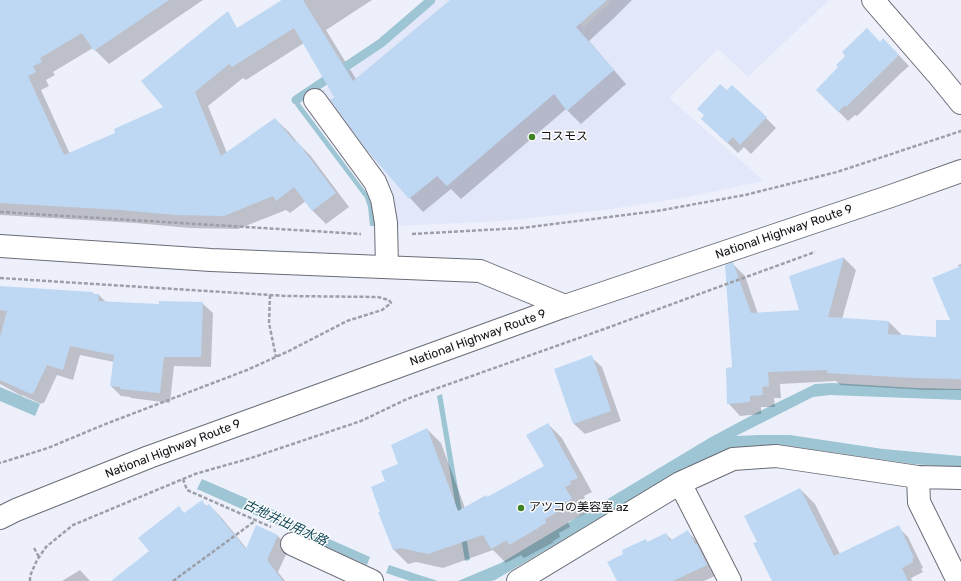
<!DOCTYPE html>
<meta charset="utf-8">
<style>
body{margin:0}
canvas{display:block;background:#edf0fb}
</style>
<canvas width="961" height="581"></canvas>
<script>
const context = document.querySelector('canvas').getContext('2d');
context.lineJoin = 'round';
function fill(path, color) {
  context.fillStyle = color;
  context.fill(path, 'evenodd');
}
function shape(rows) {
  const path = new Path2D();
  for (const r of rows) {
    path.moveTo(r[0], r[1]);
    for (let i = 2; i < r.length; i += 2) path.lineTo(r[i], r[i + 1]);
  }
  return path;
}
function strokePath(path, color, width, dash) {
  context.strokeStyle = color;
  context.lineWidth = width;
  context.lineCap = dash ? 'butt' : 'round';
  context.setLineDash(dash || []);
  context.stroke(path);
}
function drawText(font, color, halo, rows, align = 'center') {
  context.font = font + ' Rubik,"Noto Sans JP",sans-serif';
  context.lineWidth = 3;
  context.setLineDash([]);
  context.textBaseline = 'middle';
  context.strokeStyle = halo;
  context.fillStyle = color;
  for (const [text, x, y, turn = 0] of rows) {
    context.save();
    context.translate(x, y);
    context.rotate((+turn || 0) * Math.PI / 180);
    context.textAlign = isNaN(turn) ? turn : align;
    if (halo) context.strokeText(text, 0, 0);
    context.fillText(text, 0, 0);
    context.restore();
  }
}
fill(shape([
 [437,0,559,0,584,28,612,0,829,0,748,77,718,49,669,98,764,181,687,197,605,210,502,221,395,226,317,94,384,45]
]), '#e3e7fa');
fill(shape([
 [299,102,369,196,373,208,375,226,370,226,368,207,365,198,295,105],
 [832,383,916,388,961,389,961,400,830,395,813,397,736,436,760,435,790,435,883,449,961,456,961,468,913,464,781,445,742,448,686,467,495,580,491,581,458,581,501,563,711,437,758,412,815,384],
 [0,387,40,404,35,416,0,401],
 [442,394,470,560,465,561,437,396],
 [202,479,285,515,284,519,370,557,367,565,197,489],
 [389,565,416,574,438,581,410,581,386,573]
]), '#9dc5d3');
fill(shape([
 [0,0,203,0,109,64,93,48,53,72,55,75,46,80,49,86,41,90,70,154,117,133,164,108,238,29,281,1,281,0,372,0,326,30,356,79,452,0,632,0,613,19,589,41,626,84,581,124,566,109,461,199,451,189,423,212,410,198,366,147,335,97,304,43,246,80,243,78,208,106,227,153,275,119,289,132,297,142,310,155,349,207,326,224,312,210,306,201,290,213,286,210,238,229,190,228,135,223,0,215],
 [880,43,894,50,909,66,900,74,857,116,855,115,848,121,817,90],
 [766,118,776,128,751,154,744,147,738,153,713,129],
 [844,258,856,270,842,319,889,322,901,334,901,335,936,338,952,321,959,267,958,265,961,264,961,390,926,390,840,385,836,381,780,384,781,398,774,398,775,407,761,407,761,414,740,416,728,403,733,368,733,264,745,276,758,314,801,311,790,277],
 [0,287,93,293,95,295,99,295,106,302,160,305,202,303,213,313,211,367,174,366,170,403,131,398,130,397,121,396,111,386,114,362,80,355,73,380,57,375,44,403,42,403,41,404,22,395,22,396,0,384],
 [591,357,602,367,621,421,585,434,574,424],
 [548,424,562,438,592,492,584,496,585,498,578,502,585,514,568,522,570,527,559,533,560,537,553,541,554,542,524,558,521,555,506,563,493,550,443,568,416,562,408,564,394,550,381,512,386,482,427,429,441,443,465,508,487,498,545,467],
 [800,489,815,504,840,554,898,527,908,537,923,568,921,569,923,572,911,578,912,581,773,581,758,542],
 [202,502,206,506,209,505,221,517,247,549,257,527,278,536,289,548,278,572,285,581,112,581,151,552,185,514],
 [688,532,698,542,717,575,704,581,618,581,625,554,645,540,648,543,666,534,672,540],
 [80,570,90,581,62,581]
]), '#0003');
strokePath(shape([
 [296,100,381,43,431,0]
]), '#9dc5d3', 9);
fill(shape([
 [0,0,169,0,94,51,82,33,40,58,42,62,33,66,36,72,28,76,64,155,115,133,114,129,163,107,141,81,228,11,237,28,282,0,303,0,353,81,450,0,607,0,576,27,614,70,567,111,554,94,447,186,437,176,409,199,365,148,330,100,334,97,294,28,232,67,229,64,195,92,221,156,275,118,295,142,297,141,336,193,312,211,294,187,276,201,273,196,224,216,176,215,121,210,0,203],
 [867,28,880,42,883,38,899,55,890,64,846,107,845,105,838,112,816,90,838,67,836,65,845,56,842,52],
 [720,84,727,90,732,85,767,117,740,145,733,137,727,143,701,119,704,115,697,109],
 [844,257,828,317,889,321,888,334,936,337,936,320,950,320,932,278,961,266,961,379,913,378,827,373,827,370,768,372,769,386,762,387,763,395,750,396,750,402,727,404,726,368,732,367,725,265,733,262,751,313,799,310,789,276],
 [0,286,93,292,93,294,99,294,98,301,159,304,159,301,203,302,201,357,164,357,160,393,120,389,120,387,110,386,114,355,70,346,63,370,47,365,33,394,32,393,31,394,0,380,0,337,7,311,0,310],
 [592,355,611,411,573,424,554,369],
 [548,423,578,478,570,481,571,484,565,487,572,499,555,508,557,512,545,519,546,523,540,526,540,527,509,545,507,540,491,549,483,535,428,554,401,548,393,550,378,512,380,512,371,487,385,481,381,471,398,464,391,445,427,428,458,511,486,495,487,497,544,466,526,435],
 [800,488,834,556,899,525,914,558,912,559,913,562,902,568,908,581,772,581,753,543,757,542,744,516],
 [202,500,206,506,209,504,246,549,256,525,278,535,267,560,283,581,111,581,149,551,138,538,179,506,184,513],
 [688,530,695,544,697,544,707,565,673,581,617,581,607,562,623,554,622,550,646,539,647,542,666,533,670,541]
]), '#bed8f3');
const minor = shape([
 [873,0,939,76,961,103],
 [315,100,375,182,382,199,386,223,387,267],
 [0,246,211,260,480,271,565,306],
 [918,477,919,502,958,581],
 [680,483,730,581],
 [292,544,372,581],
 [518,581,680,483,733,459,776,456,918,477,961,478]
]);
const highway = shape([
 [0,518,16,510,149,457,565,306,891,196,961,171]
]);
strokePath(minor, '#6a6c76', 24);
strokePath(highway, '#6a6c76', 24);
strokePath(shape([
 [0,212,361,234],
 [412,234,521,228,657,211,745,195,837,172,961,131],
 [0,278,287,296,378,297,389,300,391,303,382,310,347,321,289,351,247,370,103,425,48,448,0,463],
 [270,295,269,323,276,357],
 [183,479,187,490,271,527],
 [34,548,39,557],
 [30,581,30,576,37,560,46,547,73,525,195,474,251,458,361,421,407,399,607,328,713,289,815,252],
 [173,581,255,521]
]), '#9d9fa7', 2.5, [4, 2]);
strokePath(minor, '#fff', 22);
strokePath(highway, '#fff', 22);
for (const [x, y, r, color] of [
 [532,137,4,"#3f8327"],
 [521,508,4,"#3f8327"]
]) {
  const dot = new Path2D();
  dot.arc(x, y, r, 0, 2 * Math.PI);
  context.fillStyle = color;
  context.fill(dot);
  strokePath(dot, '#fdfdfd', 1.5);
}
drawText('12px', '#111216', '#fdfdfd', [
 ["コスモス",540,137],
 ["アツコの美容室 az",529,508]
], 'left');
drawText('12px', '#111216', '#fdfdfd', [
 ["National Highway Route 9",784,232,-19],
 ["National Highway Route 9",478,338,-20],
 ["National Highway Route 9",173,449,-21]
]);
drawText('italic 13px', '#134a5a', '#fdfdfd', [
 ["古地井出用水路",285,523,25]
]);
</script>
